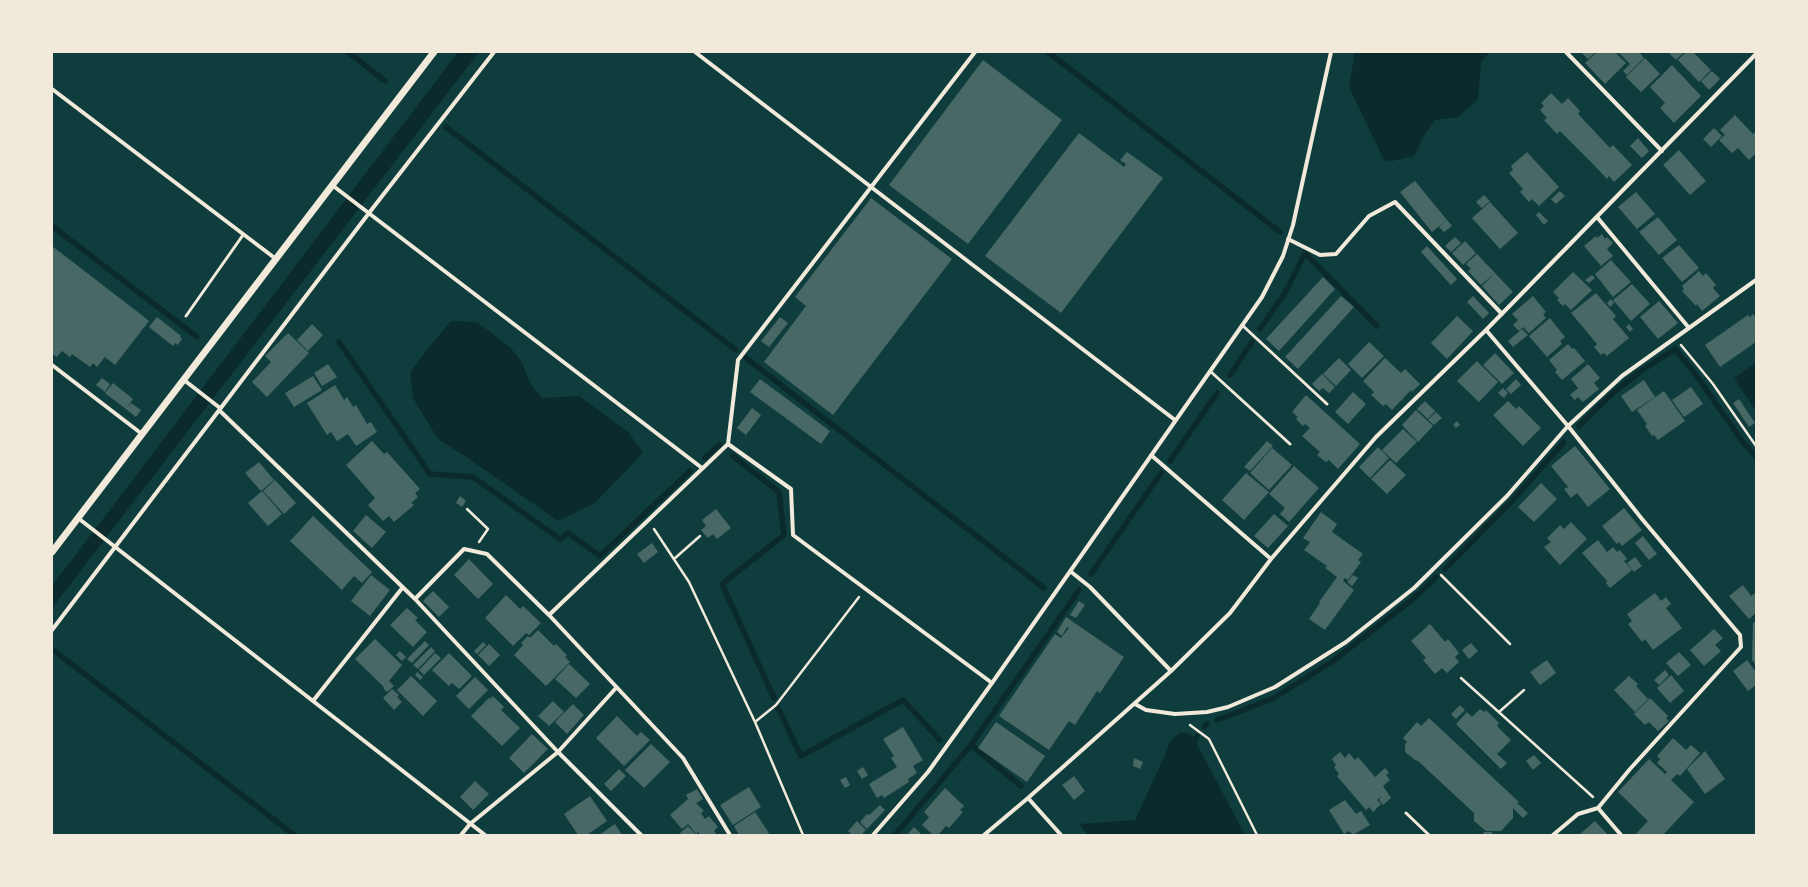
<!DOCTYPE html>
<style>
body{margin:0}
#map{position:relative;width:1808px;height:887px;overflow:hidden;background:#0f3d3e;font-family:Literata,serif}
canvas{display:block}
.frame{position:absolute;inset:0;border:53px solid #f1e9da;pointer-events:none}
</style>
<div id="map">
<canvas width="1808" height="887"></canvas>
<div class="frame"></div>
</div>
<script>
const context = document.querySelector('canvas').getContext('2d');
context.lineJoin = 'round';
function fill(path, color) {
  context.fillStyle = color;
  context.fill(path, 'evenodd');
}
function shape(rows) {
  const path = new Path2D();
  for (const r of rows) {
    path.moveTo(r[0], r[1]);
    for (let i = 2; i < r.length; i += 2) path.lineTo(r[i], r[i + 1]);
  }
  return path;
}
function strokePath(path, color, width, dash) {
  context.strokeStyle = color;
  context.lineWidth = width;
  context.lineCap = dash ? 'butt' : 'round';
  context.setLineDash(dash || []);
  context.stroke(path);
}
fill(shape([
 [458,52,479,52,52,608,52,586],
 [1355,52,1490,52,1481,62,1478,99,1458,117,1435,120,1425,134,1414,156,1392,161,1384,160,1349,87],
 [451,321,477,322,511,348,522,363,531,385,542,398,579,396,629,433,643,453,596,502,558,521,468,458,438,439,413,398,410,373,430,346],
 [1756,363,1756,411,1734,378],
 [1181,732,1192,735,1245,835,1088,835,1079,824,1135,820,1165,755,1170,741]
]), '#0a2a2b');
strokePath(shape([
 [348,52,385,81],
 [1048,52,1280,232],
 [446,127,736,350],
 [52,226,197,337],
 [1260,329,1285,293,1305,253,1377,326],
 [339,342,430,474,473,477,560,539,568,533,600,556,690,471],
 [746,358,1044,588],
 [1230,375,1252,342],
 [1579,426,1614,392,1641,371,1675,349,1696,375,1745,445,1756,456],
 [733,456,779,492,784,535,722,584,774,698],
 [705,458,719,445],
 [1170,461,1217,393],
 [1445,569,1512,501,1564,442],
 [1091,574,1161,473],
 [52,649,294,835],
 [778,708,801,756,903,700,940,740],
 [1217,720,1272,699,1332,662,1414,598,1436,577],
 [1204,727,1207,724],
 [971,745,1021,786],
 [1192,746,1197,736],
 [895,835,971,745,1079,590]
]), '#0a2a2b', 5.5);
fill(shape([
 [1581,52,1596,52,1588,59],
 [1597,52,1615,52,1626,63,1605,84,1585,63],
 [1618,52,1639,52,1644,58,1627,75,1623,71,1630,64],
 [1668,52,1684,52,1676,60],
 [1686,52,1693,52,1711,70,1699,82,1678,60],
 [1645,58,1660,74,1641,92,1626,77],
 [983,60,1062,120,968,244,889,185],
 [1672,65,1701,96,1674,123,1660,108,1665,103,1650,87],
 [1712,71,1720,79,1709,90,1701,81],
 [1551,93,1562,104,1568,98,1580,111,1578,114,1610,148,1593,164,1560,131,1557,134,1544,120,1547,118,1540,110,1544,106,1541,103],
 [1735,115,1753,134,1756,131,1756,153,1749,160,1738,148,1732,153,1719,140,1725,135,1720,130],
 [1714,128,1722,136,1711,147,1703,139],
 [1079,133,1124,167,1126,164,1120,160,1127,152,1163,178,1061,313,985,256],
 [1638,138,1649,151,1642,158,1630,146],
 [1613,145,1632,165,1614,182,1609,176,1607,179,1593,164],
 [1679,150,1706,181,1690,195,1663,165],
 [1527,152,1559,187,1539,206,1532,199,1529,202,1520,192,1523,189,1509,173,1513,170,1511,166],
 [1415,181,1447,220,1432,232,1400,192],
 [1560,191,1565,196,1556,204,1551,199],
 [1636,192,1655,214,1637,229,1618,207],
 [1484,195,1490,201,1482,208,1476,202],
 [871,198,952,259,833,415,764,362,806,306,795,297],
 [1490,202,1518,233,1500,249,1472,218],
 [1539,212,1548,221,1544,225,1536,215],
 [1658,217,1677,240,1659,255,1639,232],
 [1447,220,1452,226,1444,232,1439,227],
 [1602,234,1605,239,1607,237,1613,243,1607,249,1613,256,1601,266,1584,246,1596,236,1597,238],
 [1455,237,1461,243,1451,252,1445,246],
 [1465,241,1476,253,1463,265,1452,253],
 [1679,245,1699,268,1682,282,1662,258],
 [52,246,139,313,97,367,93,363,90,367,72,354,70,357,62,351,57,357,52,354],
 [1427,246,1457,279,1451,285,1421,252],
 [1477,254,1495,273,1481,285,1468,271,1471,269,1466,264],
 [1611,260,1631,282,1613,297,1595,274],
 [1699,271,1703,276,1706,273,1716,285,1713,288,1720,296,1702,311,1697,304,1696,306,1682,291,1684,289,1682,286],
 [1573,272,1592,290,1571,310,1565,304,1563,306,1557,300,1559,298,1553,292],
 [1495,273,1513,292,1499,305,1482,286],
 [1592,275,1595,278,1589,283,1585,280],
 [1323,277,1335,289,1279,351,1266,339],
 [1632,284,1650,304,1631,321,1613,300],
 [1596,293,1616,316,1613,319,1629,338,1607,356,1604,353,1601,355,1594,347,1597,344,1571,313],
 [1341,296,1354,307,1298,369,1285,357],
 [1473,296,1489,313,1483,319,1467,302],
 [1533,296,1546,312,1543,314,1546,318,1529,333,1523,327,1519,331,1513,325,1518,320,1512,314],
 [1611,299,1614,303,1610,307,1607,303],
 [1659,301,1678,323,1658,339,1640,317],
 [139,313,149,321,115,365,105,357],
 [1753,314,1756,318,1756,342,1720,367,1705,345,1748,315,1750,317],
 [1457,316,1473,331,1447,359,1431,343],
 [157,317,181,336,180,337,182,339,178,345,175,343,173,346,149,327],
 [780,317,788,323,769,347,761,341],
 [1550,318,1565,337,1560,341,1562,344,1547,357,1529,336],
 [312,324,323,335,308,351,297,340],
 [1629,324,1633,329,1630,332,1626,327],
 [1522,329,1528,335,1513,347,1508,341],
 [288,333,309,353,267,397,252,382,271,362,265,356],
 [1369,342,1384,356,1362,378,1348,364],
 [1568,344,1572,349,1574,348,1585,361,1562,380,1555,372,1557,370,1549,360],
 [1495,353,1514,373,1502,384,1483,365],
 [1339,358,1351,370,1336,386,1323,374],
 [1385,358,1401,373,1405,369,1420,384,1412,392,1411,390,1392,410,1386,404,1383,406,1371,395,1374,392,1363,381],
 [1477,361,1498,382,1479,402,1457,381],
 [328,364,337,377,322,386,314,373],
 [1588,364,1600,378,1594,383,1599,389,1583,402,1578,397,1575,400,1570,395,1578,388,1571,379],
 [1322,374,1335,387,1329,393,1323,388,1319,391,1312,384],
 [313,376,322,390,294,407,285,393],
 [102,378,110,384,105,392,96,385],
 [760,379,830,431,821,444,750,392],
 [1516,379,1521,385,1511,394,1506,389],
 [1644,380,1655,397,1632,412,1621,396],
 [113,383,133,399,126,409,105,393],
 [335,385,344,400,347,397,353,407,356,405,367,424,371,422,377,432,356,446,348,434,337,441,331,432,327,435,307,403],
 [1691,387,1703,404,1684,417,1672,400],
 [1503,388,1508,393,1504,398,1498,393],
 [1664,391,1685,421,1658,440,1654,435,1652,436,1645,426,1647,424,1637,410],
 [1353,392,1366,404,1348,424,1335,412],
 [1306,395,1360,444,1338,469,1329,460,1326,462,1317,455,1320,452,1302,436,1310,428,1305,424,1303,426,1296,419,1298,417,1292,412],
 [1739,399,1755,423,1749,427,1733,403],
 [1425,401,1435,411,1428,419,1417,409],
 [1508,401,1516,409,1519,406,1541,428,1523,446,1493,415],
 [131,403,141,410,136,417,126,409],
 [752,408,761,415,746,435,737,428],
 [1416,410,1433,426,1418,442,1402,425],
 [1436,412,1442,418,1434,425,1428,420],
 [1457,421,1460,425,1456,428,1453,425],
 [1403,429,1417,442,1396,463,1382,450],
 [372,441,384,454,387,452,420,489,415,493,418,497,411,503,414,505,394,522,389,516,383,521,368,505,375,498,346,465],
 [1267,441,1273,446,1250,471,1244,467],
 [1575,446,1610,489,1588,507,1577,493,1571,498,1564,489,1568,487,1551,466],
 [1378,447,1389,458,1370,478,1359,467],
 [1272,448,1292,465,1269,490,1250,473],
 [1390,460,1406,475,1387,494,1371,479],
 [259,462,274,480,261,491,245,473],
 [1294,466,1319,488,1289,522,1280,514,1285,508,1269,494],
 [1246,473,1269,492,1244,520,1222,500],
 [275,480,296,503,284,514,263,491],
 [1541,483,1557,499,1534,522,1518,507],
 [262,491,282,514,268,526,248,503],
 [460,496,466,501,462,507,456,503],
 [1624,508,1642,530,1622,546,1619,542,1617,544,1602,526],
 [716,509,731,528,717,539,713,534,708,538,701,530,706,526,702,520],
 [1321,512,1337,524,1332,532,1363,554,1358,560,1361,562,1348,580,1345,578,1343,581,1354,590,1325,630,1309,619,1320,603,1319,602,1337,577,1325,568,1327,566,1304,550,1310,542,1303,538],
 [1274,514,1288,526,1268,548,1254,536],
 [366,515,386,532,372,548,353,531],
 [313,516,372,572,362,583,354,576,342,590,290,541],
 [1571,522,1587,539,1560,565,1544,547,1551,542,1547,538,1560,525,1564,529],
 [1643,536,1657,554,1649,560,1635,543],
 [1598,540,1607,552,1613,547,1617,552,1620,550,1627,559,1624,561,1632,570,1610,588,1606,583,1607,581,1582,553],
 [652,543,658,552,644,563,637,554],
 [1635,557,1642,566,1634,572,1627,563],
 [469,559,493,584,478,599,454,575],
 [371,575,390,590,370,616,351,601],
 [1353,575,1358,578,1352,586,1347,582],
 [1743,585,1751,596,1755,593,1756,594,1756,613,1749,619,1729,596],
 [433,591,449,607,439,617,423,601],
 [1655,593,1661,601,1666,597,1671,604,1666,608,1682,628,1653,650,1645,639,1642,642,1628,624,1632,621,1627,614],
 [506,595,520,609,523,606,541,623,529,635,526,633,513,646,485,618],
 [1079,601,1085,605,1076,618,1070,615],
 [407,608,418,618,415,620,427,632,413,647,390,625],
 [1066,617,1124,657,1100,693,1097,691,1075,725,1069,721,1049,750,999,716,1055,634,1061,638,1069,628,1067,627,1062,636,1057,632],
 [1756,621,1756,665,1752,660,1753,623],
 [1430,624,1445,642,1448,639,1459,653,1455,657,1459,662,1447,673,1442,668,1435,674,1423,660,1426,658,1411,641],
 [1714,629,1723,638,1715,645,1721,651,1704,666,1690,650],
 [538,630,554,646,556,644,567,655,565,657,570,662,546,686,514,655,523,645,521,643,528,636,530,638],
 [375,639,402,665,389,681,394,686,387,692,383,688,384,687,355,659],
 [425,641,429,645,412,663,407,659],
 [483,642,486,645,477,654,474,651],
 [1471,643,1478,651,1469,659,1462,650],
 [489,644,500,655,489,666,478,655],
 [431,647,435,651,418,669,413,665],
 [400,651,406,657,402,661,396,655],
 [1679,652,1691,665,1678,676,1666,663],
 [435,653,441,658,424,675,419,670],
 [449,653,472,676,459,689,452,683,449,686,432,670],
 [1547,660,1556,673,1540,685,1530,672],
 [1747,660,1756,672,1756,685,1748,691,1733,671],
 [569,664,590,684,576,698,555,679],
 [1665,670,1669,675,1659,685,1654,680],
 [417,672,423,677,420,680,415,675],
 [1671,675,1684,691,1670,703,1657,688],
 [411,676,437,701,423,716,397,690],
 [1629,676,1638,684,1636,686,1648,699,1635,712,1614,690],
 [475,677,488,690,469,709,456,696],
 [392,689,399,695,397,697,402,702,394,710,383,698],
 [493,696,504,707,501,710,520,728,502,746,471,716,489,698,490,699],
 [1650,698,1668,716,1666,718,1669,721,1658,731,1649,722,1645,725,1634,714],
 [553,701,564,712,549,726,538,716],
 [573,704,584,715,567,734,555,722],
 [1460,705,1465,710,1456,719,1451,714],
 [1480,709,1484,712,1486,710,1499,723,1497,726,1511,740,1497,754,1507,763,1501,769,1456,724,1467,712,1472,717],
 [617,716,637,736,641,732,650,740,624,766,596,738],
 [1429,718,1519,802,1517,803,1528,813,1523,818,1513,808,1513,818,1501,831,1486,831,1474,821,1474,813,1418,761,1415,760,1405,752,1405,744,1407,742,1403,738,1417,722,1421,726],
 [996,722,1045,756,1027,782,978,748],
 [903,727,923,760,913,766,917,773,908,779,909,782,884,798,882,795,877,798,869,784,897,767,891,758,894,756,883,739],
 [532,734,548,749,524,773,509,758],
 [1673,738,1686,750,1691,745,1700,753,1680,776,1677,774,1671,780,1694,802,1663,835,1635,835,1648,821,1618,792,1649,759,1665,774,1667,772,1657,763,1660,759,1657,756],
 [651,744,670,762,644,788,625,770],
 [1705,751,1725,779,1705,794,1687,769],
 [1340,752,1345,758,1349,753,1355,760,1358,757,1375,777,1385,768,1389,773,1386,775,1390,780,1383,786,1391,798,1383,805,1379,800,1382,796,1377,800,1381,804,1373,812,1369,807,1366,810,1337,776,1339,774,1334,767,1336,765,1332,759],
 [1534,755,1541,763,1533,770,1526,761],
 [1134,758,1143,762,1140,769,1133,766],
 [863,767,868,775,862,779,857,771],
 [619,769,626,776,611,791,604,784],
 [1074,776,1085,791,1074,800,1062,785],
 [846,777,850,785,845,788,840,780],
 [475,781,489,794,473,810,460,797],
 [749,787,761,807,733,825,720,805],
 [945,788,964,806,960,810,963,812,949,828,946,826,938,835,933,835,922,825,929,817,924,812],
 [697,789,703,799,696,803,704,811,701,813,705,819,709,816,718,827,714,831,716,833,714,835,700,835,698,832,696,834,688,824,682,829,670,815,688,799,686,795],
 [590,796,607,821,587,835,578,835,564,814],
 [1345,800,1356,814,1361,811,1370,825,1353,835,1349,831,1344,834,1329,810],
 [880,805,885,810,867,829,860,822,867,814,869,815],
 [755,812,769,833,765,835,739,835,734,826],
 [857,821,866,830,861,835,852,835,848,831],
 [1595,821,1608,835,1579,835],
 [615,824,622,835,599,835],
 [688,826,696,835,678,835],
 [914,827,922,835,907,835],
 [1484,832,1491,832,1494,835,1485,835,1483,833]
]), '#486865');
strokePath(shape([
 [1681,345,1713,384,1756,446],
 [467,509,488,529,479,542],
 [654,529,689,582,755,722,803,835],
 [674,559,700,536],
 [1441,575,1510,644],
 [1461,678,1593,797],
 [1499,712,1524,690],
 [755,722,776,705,859,597],
 [1190,725,1209,739,1257,835]
]), '#f1e9da', 2.5);
strokePath(shape([
 [186,316,243,235],
 [1242,325,1327,404],
 [1210,371,1290,444],
 [1406,813,1429,835]
]), '#f1e9da', 3);
strokePath(shape([
 [695,52,1175,420],
 [1566,52,1662,151],
 [52,89,276,259],
 [332,185,702,468],
 [1597,217,1689,328],
 [1288,239,1320,255,1336,254,1369,216,1395,202,1502,314],
 [1486,330,1568,426,1642,519,1740,635,1741,647,1630,769,1598,808,1578,814,1553,835],
 [52,365,142,434],
 [184,380,220,408],
 [219,410,415,599,558,752,641,835],
 [728,444,791,489,793,535,992,683],
 [1151,455,1271,559],
 [78,518,485,835],
 [1070,571,1090,587,1171,671],
 [415,599,464,549,487,554,549,615,683,758,730,835],
 [549,615,728,444,738,360,975,52],
 [52,630,369,213,494,52],
 [313,701,403,587],
 [1135,704,1146,710,1175,714,1207,712,1228,707,1275,687,1346,642,1414,588,1507,496,1568,426,1622,376,1756,280],
 [1028,798,1061,835],
 [1598,808,1621,835],
 [461,835,470,824,558,752,616,688],
 [873,835,928,772,992,683,1262,297,1283,256,1293,225,1331,52],
 [984,835,1028,798,1171,671,1230,613,1271,559,1376,437,1486,330,1756,54]
]), '#f1e9da', 4);
strokePath(shape([
 [52,552,434,52]
]), '#f1e9da', 7);
</script>
